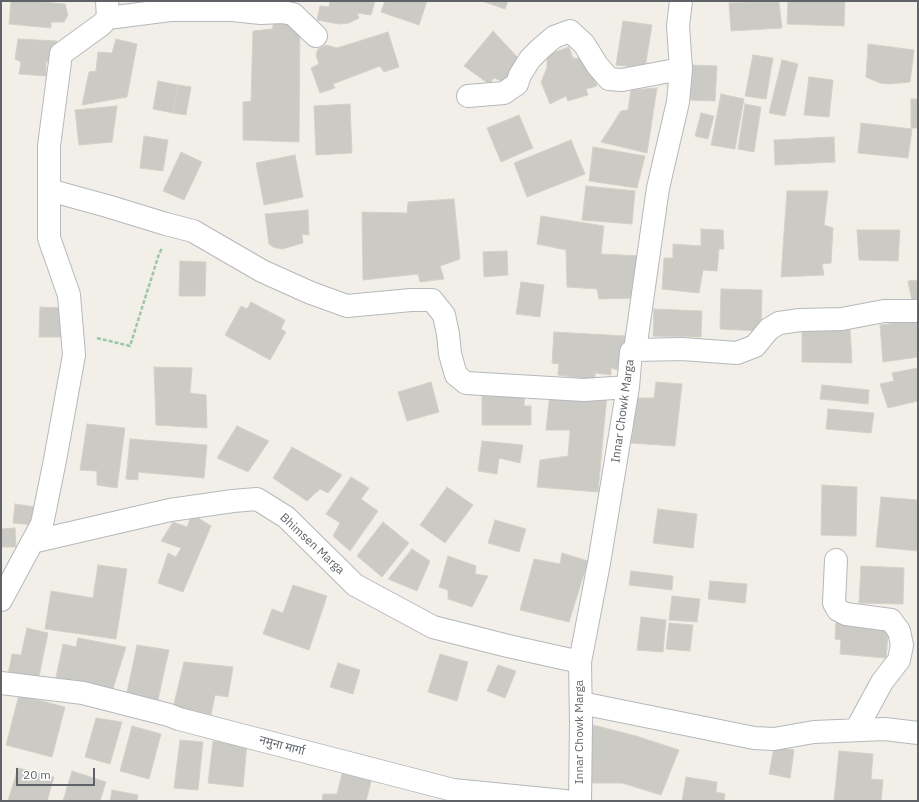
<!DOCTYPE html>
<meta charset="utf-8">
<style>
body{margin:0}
#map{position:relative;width:919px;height:802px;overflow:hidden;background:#f1efe8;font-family:"IBM Plex Sans",sans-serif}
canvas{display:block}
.frame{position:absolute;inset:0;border:2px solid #5f6368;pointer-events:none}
.scale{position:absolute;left:16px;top:768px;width:79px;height:18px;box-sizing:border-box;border:2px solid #5f6368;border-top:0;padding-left:5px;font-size:12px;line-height:14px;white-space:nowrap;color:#5f6368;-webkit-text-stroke:3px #fff;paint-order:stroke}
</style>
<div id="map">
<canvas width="919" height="802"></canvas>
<div class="frame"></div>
<div class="scale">20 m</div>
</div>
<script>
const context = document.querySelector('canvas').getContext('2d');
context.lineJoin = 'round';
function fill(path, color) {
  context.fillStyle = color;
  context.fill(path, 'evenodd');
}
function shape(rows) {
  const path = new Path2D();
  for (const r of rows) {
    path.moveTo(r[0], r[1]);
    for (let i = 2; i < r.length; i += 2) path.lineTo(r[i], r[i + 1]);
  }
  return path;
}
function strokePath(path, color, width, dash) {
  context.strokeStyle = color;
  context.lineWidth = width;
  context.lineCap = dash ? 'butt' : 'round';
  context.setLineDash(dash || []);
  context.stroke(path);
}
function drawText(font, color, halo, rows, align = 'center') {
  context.font = font + ' "IBM Plex Sans","Noto Sans Devanagari",sans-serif';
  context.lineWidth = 3;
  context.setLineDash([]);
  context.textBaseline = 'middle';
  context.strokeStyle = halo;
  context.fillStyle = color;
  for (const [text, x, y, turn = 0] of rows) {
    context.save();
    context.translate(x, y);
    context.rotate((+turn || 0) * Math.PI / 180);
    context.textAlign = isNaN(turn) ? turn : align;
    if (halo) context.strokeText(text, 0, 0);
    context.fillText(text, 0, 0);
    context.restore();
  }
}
const building = shape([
 [11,1,33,1,65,4,68,15,64,22,51,22,51,28,9,24,11,1],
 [330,1,375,1,371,15,357,13,359,18,349,23,339,24,317,20,320,6,329,7,330,1],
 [385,1,427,1,419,25,381,12,385,1],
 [482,1,508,1,505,9,482,1],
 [788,1,845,1,844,26,787,24,788,1],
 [751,2,779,2,782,28,731,31,729,3,751,2],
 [275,20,300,21,299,142,243,140,243,102,251,101,253,31,272,29,275,20],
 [623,21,652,25,645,68,616,65,623,21],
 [493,31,522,62,504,82,494,78,489,84,464,66,493,31],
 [388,32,399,67,384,72,380,66,333,84,335,88,320,93,311,68,319,64,316,55,318,49,326,45,337,48,388,32],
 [18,39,57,41,53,61,46,62,46,76,19,74,21,62,15,59,18,39],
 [116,39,137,44,127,97,82,105,89,72,96,71,98,52,112,53,116,39],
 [868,44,914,50,910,82,889,84,880,83,866,77,868,44],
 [569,47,573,58,587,59,597,86,586,89,588,95,568,101,566,96,550,104,541,82,547,68,547,55,569,47],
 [753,55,773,58,766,99,745,96,753,55],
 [782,60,798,64,785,116,769,113,782,60],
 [692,65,717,66,715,101,690,100,692,65],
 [809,77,833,80,829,117,804,115,809,77],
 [158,81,178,85,173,113,153,109,158,81],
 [178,85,191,87,186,115,173,113,178,85],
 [657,88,647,153,601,142,621,111,628,110,631,90,657,88],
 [721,94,744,99,735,149,711,145,721,94],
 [911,99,918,99,918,128,911,128,911,99],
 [350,104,352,153,316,155,314,106,350,104],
 [745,104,761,107,754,152,738,149,745,104],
 [117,106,112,142,79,145,75,110,117,106],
 [701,113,714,116,708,139,695,136,701,113],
 [519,115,533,148,501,162,487,128,519,115],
 [861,123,912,129,908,158,858,153,861,123],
 [144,136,168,140,163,171,140,168,144,136],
 [834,137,835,162,775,165,774,140,834,137],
 [571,140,585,174,527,197,514,163,571,140],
 [593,147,645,156,637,188,589,181,593,147],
 [181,152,202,162,184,200,163,191,181,152],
 [295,155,303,197,264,205,256,163,295,155],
 [586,186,635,191,632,224,582,220,586,186],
 [787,191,828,191,824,225,833,228,831,263,822,264,824,275,781,277,787,191],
 [454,199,460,259,440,266,444,279,420,282,418,274,363,280,362,212,407,213,408,202,454,199],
 [308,210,309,235,302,234,303,243,282,249,273,247,269,244,265,214,308,210],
 [541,216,604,226,601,254,642,256,636,298,599,299,597,289,567,287,566,250,537,244,541,216],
 [701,229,723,230,724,249,719,249,717,271,703,270,699,293,662,289,664,258,673,258,673,244,701,246,701,229],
 [857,230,900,230,898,261,859,260,857,230],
 [507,251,508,275,484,277,483,252,507,251],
 [180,261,206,262,205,296,179,296,180,261],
 [918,280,918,306,913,306,908,281,918,280],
 [521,282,544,285,540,317,516,314,521,282],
 [721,289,762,290,761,331,720,329,721,289],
 [251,302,285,320,281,329,286,332,270,360,225,335,241,306,247,309,251,302],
 [40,307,61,308,61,337,39,337,40,307],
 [654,309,702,311,701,337,653,336,654,309],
 [918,320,918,357,883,362,880,325,918,320],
 [850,328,852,363,802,362,802,330,850,328],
 [554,332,626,336,621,371,611,368,611,375,595,373,595,380,558,375,559,364,552,363,554,332],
 [154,367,192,368,190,393,206,395,207,428,156,425,154,367],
 [918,368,918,401,888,408,880,384,894,381,892,373,918,368],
 [431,382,439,412,407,421,398,392,431,382],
 [656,382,682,384,675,446,631,443,637,398,654,398,656,382],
 [822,385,869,390,868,404,820,399,822,385],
 [482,387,525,388,524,406,531,406,531,425,482,425,482,387],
 [550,393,607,394,598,492,537,487,540,460,568,456,570,430,546,430,550,393],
 [828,409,874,413,871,433,826,429,828,409],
 [87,424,125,428,117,488,97,485,97,471,80,470,87,424],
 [237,426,269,441,248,472,217,458,237,426],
 [130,439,207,445,204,478,138,472,138,480,126,479,130,439],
 [482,441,523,445,520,463,499,458,497,474,478,471,482,441],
 [292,447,342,475,328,493,320,489,307,501,273,478,292,447],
 [351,477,369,488,361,499,378,511,350,551,333,536,340,523,326,514,351,477],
 [822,485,857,487,856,536,821,535,822,485],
 [447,487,473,505,445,543,420,525,447,487],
 [881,497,918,500,918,551,876,547,881,497],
 [15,504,36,507,34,525,13,523,15,504],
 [658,509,697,514,693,548,653,543,658,509],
 [192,514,211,526,183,592,158,583,168,553,176,557,181,548,161,541,173,522,187,527,192,514],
 [495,520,526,529,519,552,488,543,495,520],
 [383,522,409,543,382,577,357,556,383,522],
 [15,528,16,547,1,547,1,529,15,528],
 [412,549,430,561,417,591,388,579,412,549],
 [562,553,588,561,569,622,520,610,534,559,560,564,562,553],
 [448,556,476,566,475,574,488,576,472,607,448,599,448,590,439,587,448,556],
 [98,565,127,569,116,639,45,629,51,591,93,598,98,565],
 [861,566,904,568,903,604,859,603,861,566],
 [631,571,673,576,672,590,629,585,631,571],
 [710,581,747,584,745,603,708,599,710,581],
 [293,585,327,596,309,650,263,634,272,609,283,613,293,585],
 [672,596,700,599,697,622,669,620,672,596],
 [641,617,666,620,663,652,637,650,641,617],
 [836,621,889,625,886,658,840,654,841,640,835,639,836,621],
 [669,623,693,625,690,651,666,649,669,623],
 [27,628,48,633,37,686,8,675,12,654,21,655,27,628],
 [78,638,126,647,111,695,55,682,63,644,76,647,78,638],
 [137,645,169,650,157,704,126,697,137,645],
 [440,654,468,662,457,701,428,692,440,654],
 [184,662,233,667,228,697,215,695,211,715,173,708,184,662],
 [338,663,360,670,353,694,330,687,338,663],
 [498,665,516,671,505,698,487,691,498,665],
 [19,695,65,707,52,757,6,745,19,695],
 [96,718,122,722,110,764,85,757,96,718],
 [593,725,636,736,679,750,661,795,622,783,587,783,593,725],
 [132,726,161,734,149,779,120,771,132,726],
 [180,740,203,742,198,790,174,788,180,740],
 [213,741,247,744,243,787,208,783,213,741],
 [774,747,794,750,790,778,769,774,774,747],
 [839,751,873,754,871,779,883,780,881,801,834,801,839,751],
 [18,768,54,777,47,801,8,801,18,768],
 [343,770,372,778,366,801,322,801,323,794,337,794,343,770],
 [72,771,106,782,100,801,63,801,72,771],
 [686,777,717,782,716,792,725,794,724,801,682,801,686,777],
 [112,790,138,795,137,801,110,801,112,790]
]);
fill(building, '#cccac5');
strokePath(building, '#d6d1c6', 1);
const minor = shape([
 [108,18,170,10,232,10,261,13,282,12,293,14,316,36],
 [468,96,504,93,517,84,520,75,530,59,540,49,554,37,570,31,584,44,597,65,609,79,622,80,681,69],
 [49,190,107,206,166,224,193,231,262,271,311,293,347,306,411,300,432,300,444,315,448,334,450,354,456,375,466,383,584,390,628,387],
 [635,350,682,349,737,353,755,346,769,329,779,323,800,320,842,319,884,311,918,311],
 [32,542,170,510,233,501,257,499,286,517,355,585,433,627,508,646,580,662],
 [836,560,834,603,838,610,846,614,891,620,899,631,902,645,899,660,882,682,856,730],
 [1,600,42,524,55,460,74,355,69,295,49,238,49,146,61,54,101,25,108,18,107,1],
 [1,683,83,693,169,715,179,719,453,790,565,801],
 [581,703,754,738,774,739,814,732,885,729,918,733],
 [580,801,581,723,580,662,599,563,628,387,631,352,635,350,658,188,678,102,681,69,678,26,681,1]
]);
strokePath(minor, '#b5b8bc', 24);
strokePath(shape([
 [97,338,130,346,159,254,162,248]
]), '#9cc7a9', 2.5, [4, 2]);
strokePath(minor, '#fff', 22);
drawText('12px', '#5f6368', '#fff', [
 ["Innar Chowk Marga",623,411,-82],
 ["Bhimsen Marga",312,544,43],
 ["Innar Chowk Marga",580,732,-90],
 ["नमुना मार्गा",282,746,15]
]);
</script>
